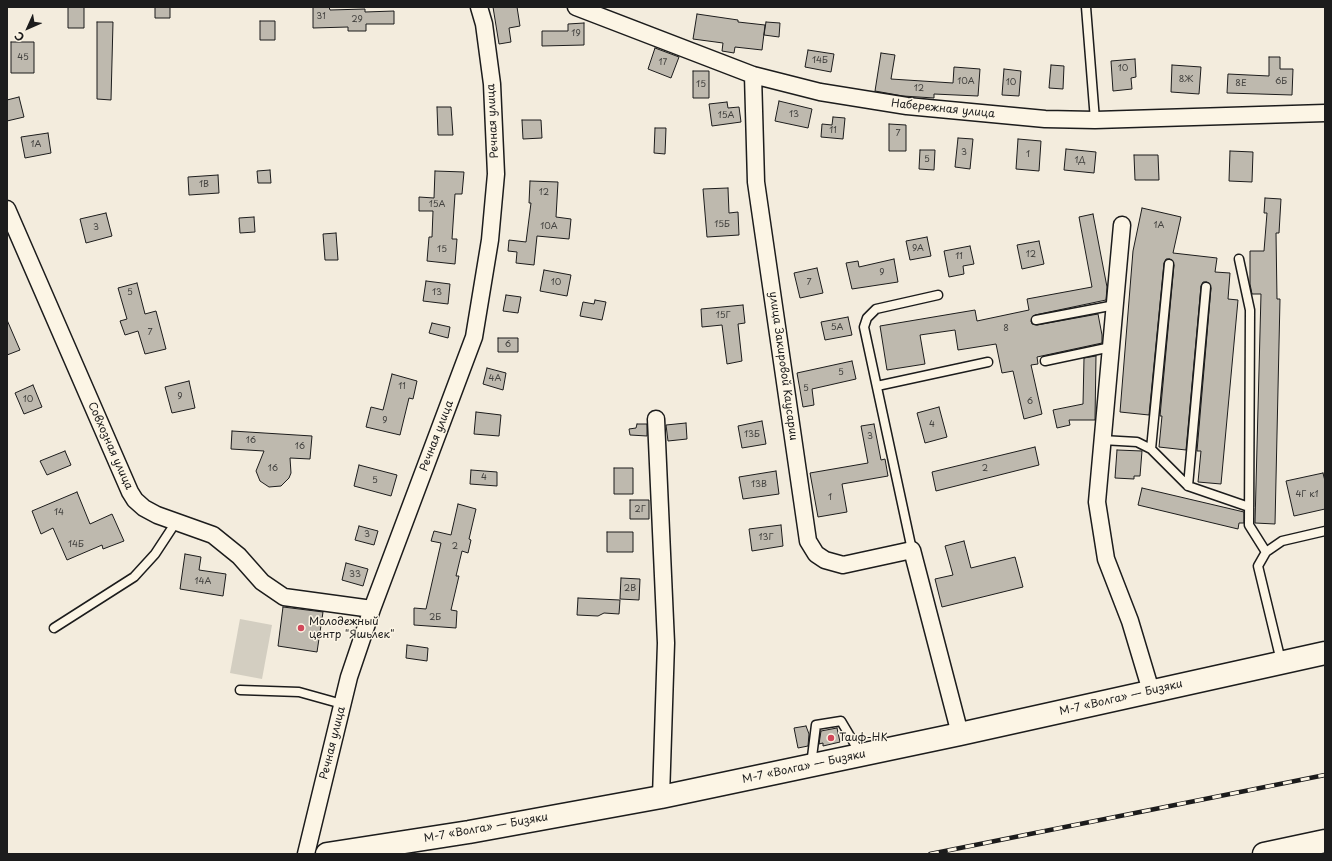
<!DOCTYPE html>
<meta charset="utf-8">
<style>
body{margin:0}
#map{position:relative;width:1332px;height:861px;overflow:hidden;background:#f3ecdd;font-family:"Playpen Sans",sans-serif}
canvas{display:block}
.frame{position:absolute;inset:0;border:8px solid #1c1c1c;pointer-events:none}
.north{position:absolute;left:8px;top:8px;width:40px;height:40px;-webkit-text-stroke:3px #fcf5e5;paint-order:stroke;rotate:225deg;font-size:11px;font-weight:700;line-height:16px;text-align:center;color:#1c1c1c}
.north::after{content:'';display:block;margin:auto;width:14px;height:18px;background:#1c1c1c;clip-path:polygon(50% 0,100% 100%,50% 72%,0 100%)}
</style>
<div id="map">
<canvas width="1332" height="861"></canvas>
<div class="frame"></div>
<div class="north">С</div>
</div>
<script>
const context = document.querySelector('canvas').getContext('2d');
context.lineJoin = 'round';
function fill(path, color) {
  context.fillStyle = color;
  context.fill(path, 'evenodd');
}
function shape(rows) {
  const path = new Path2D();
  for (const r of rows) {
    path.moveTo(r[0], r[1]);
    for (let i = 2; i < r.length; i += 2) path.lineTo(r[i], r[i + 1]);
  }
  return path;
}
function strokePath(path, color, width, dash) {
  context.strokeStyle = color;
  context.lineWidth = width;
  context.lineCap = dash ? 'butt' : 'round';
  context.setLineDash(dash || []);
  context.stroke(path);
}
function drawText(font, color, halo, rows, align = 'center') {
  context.font = font + ' "Playpen Sans",sans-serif';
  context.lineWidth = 3;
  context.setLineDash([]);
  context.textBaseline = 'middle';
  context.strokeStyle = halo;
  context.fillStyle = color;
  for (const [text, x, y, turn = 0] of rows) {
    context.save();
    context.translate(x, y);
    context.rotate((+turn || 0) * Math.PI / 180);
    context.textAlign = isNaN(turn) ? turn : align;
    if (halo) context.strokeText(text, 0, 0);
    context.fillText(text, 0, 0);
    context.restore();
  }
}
fill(shape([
 [240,619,272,625,262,679,230,673]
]), '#d3cec1');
const building = shape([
 [68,7,84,7,84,28,68,28,68,7],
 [155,7,170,7,170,18,155,18,155,7],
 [313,7,329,7,330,10,365,9,365,12,394,11,394,24,366,24,366,31,348,31,348,27,313,28,313,7],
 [493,7,517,7,520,26,509,28,511,42,499,44,493,7],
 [697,14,738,20,738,22,765,25,762,50,735,47,734,53,722,51,723,43,693,39,697,14],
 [260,21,275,21,275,40,260,40,260,21],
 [97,22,113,22,111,100,97,99,97,22],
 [766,22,780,23,779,37,764,35,766,22],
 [584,23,584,45,542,46,542,31,568,31,568,24,584,23],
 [11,42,34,42,34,73,11,73,11,42],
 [655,48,679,57,671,78,648,69,655,48],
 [808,50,834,54,831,72,805,67,808,50],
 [881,53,895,55,891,79,953,83,954,67,980,69,978,96,934,94,934,98,903,96,875,91,881,53],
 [1269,57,1280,57,1280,69,1293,69,1292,95,1227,93,1228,74,1269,76,1269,57],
 [1135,59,1136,77,1131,78,1132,89,1113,91,1111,61,1135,59],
 [1051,65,1064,66,1063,89,1049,88,1051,65],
 [1172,65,1201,67,1199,94,1171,92,1172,65],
 [1004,69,1021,71,1019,96,1002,95,1004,69],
 [693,71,709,71,709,98,693,98,693,71],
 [19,97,24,117,7,121,7,100,19,97],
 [779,101,812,109,808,128,775,121,779,101],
 [727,102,728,108,739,107,741,122,712,126,709,104,727,102],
 [437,107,451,107,453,135,438,135,437,107],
 [833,117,845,118,843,139,821,137,822,124,832,125,833,117],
 [522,120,541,120,542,138,523,139,522,120],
 [889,124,906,125,906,151,889,151,889,124],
 [655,128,666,128,665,154,654,153,655,128],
 [48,133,51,153,25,158,21,137,48,133],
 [958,138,973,139,970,169,955,167,958,138],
 [1018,139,1041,141,1039,171,1016,169,1018,139],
 [1066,149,1096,152,1094,173,1064,170,1066,149],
 [920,150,935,150,934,170,919,169,920,150],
 [1230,151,1253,152,1252,182,1229,181,1230,151],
 [1134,155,1158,155,1159,180,1135,180,1134,155],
 [270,170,271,183,258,183,257,171,270,170],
 [435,171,464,172,462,194,455,194,452,239,457,239,455,264,427,261,429,237,432,237,433,211,419,211,419,197,434,198,435,171],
 [218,175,219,193,189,195,188,177,218,175],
 [530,181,558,182,556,217,571,219,569,239,537,236,534,265,516,263,517,252,508,251,509,240,526,242,531,203,529,203,530,181],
 [728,188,729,213,738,212,739,235,707,237,703,189,728,188],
 [1265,198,1281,199,1279,233,1276,233,1277,299,1280,299,1275,524,1255,523,1261,294,1252,294,1250,284,1250,251,1264,251,1267,213,1264,213,1265,198],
 [1142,208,1181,217,1173,253,1217,258,1215,272,1230,273,1228,299,1238,300,1221,484,1198,482,1201,451,1197,451,1211,288,1207,282,1203,282,1201,286,1186,450,1159,447,1162,416,1160,416,1174,265,1170,259,1166,259,1164,263,1149,415,1120,412,1133,251,1142,208],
 [106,213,112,236,86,243,80,219,106,213],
 [1093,214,1107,287,1106,300,1035,315,1031,321,1032,324,1037,325,1098,314,1102,335,1102,343,1037,357,1038,364,1031,365,1042,414,1024,419,1013,371,1002,373,996,344,958,350,955,330,920,335,925,364,887,370,880,326,975,310,977,321,1029,310,1027,299,1092,287,1079,217,1093,214],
 [254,217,255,232,240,233,239,218,254,217],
 [336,233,338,260,325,260,323,234,336,233],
 [927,237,931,256,910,260,906,241,927,237],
 [1039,241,1044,264,1022,269,1017,245,1039,241],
 [970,246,974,264,963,266,964,274,949,277,944,251,970,246],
 [894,259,898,282,852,289,846,263,858,261,859,267,894,259],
 [817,268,823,293,800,298,794,273,817,268],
 [544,270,571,275,567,296,540,291,544,270],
 [426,281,450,284,448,304,423,301,426,281],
 [137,283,145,314,156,311,166,349,145,354,138,331,125,335,120,321,127,319,118,288,137,283],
 [506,295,521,297,518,313,503,311,506,295],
 [595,300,606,302,602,320,580,316,583,302,594,304,595,300],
 [743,305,745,323,738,324,742,361,727,364,722,325,702,327,701,309,743,305],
 [848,317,852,335,825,340,821,322,848,317],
 [7,320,20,350,7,355,7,320],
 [432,323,450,327,448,338,429,333,432,323],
 [498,338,518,338,518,352,498,352,498,338],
 [1096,356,1095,420,1069,420,1070,425,1057,428,1053,410,1083,404,1084,358,1096,356],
 [852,361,856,379,812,389,814,405,803,407,797,373,852,361],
 [487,368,506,373,503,390,483,384,487,368],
 [392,374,417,381,413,399,409,398,400,435,366,427,371,407,383,410,392,374],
 [189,381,195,408,172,413,165,387,189,381],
 [33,385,42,407,24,414,15,393,33,385],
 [939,407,947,437,925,443,917,413,939,407],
 [476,412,501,415,499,436,474,434,476,412],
 [762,421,766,444,742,448,738,426,762,421],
 [686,423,687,439,668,441,666,425,686,423],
 [637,424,647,424,647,436,630,435,629,429,636,428,637,424],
 [874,424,881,460,885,459,888,476,842,484,847,512,818,517,810,473,868,463,861,426,874,424],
 [232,431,312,436,310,459,290,458,291,473,289,478,281,486,269,487,260,481,256,471,264,451,231,449,232,431],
 [1035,447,1039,465,936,491,932,472,1035,447],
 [1117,450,1142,451,1140,476,1134,476,1134,479,1115,478,1117,450],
 [65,451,71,465,47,475,40,461,65,451],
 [359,465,397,475,391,496,354,486,359,465],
 [614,468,633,468,633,494,614,494,614,468],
 [471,470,497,472,497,486,470,484,471,470],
 [776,471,779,494,743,499,739,477,776,471],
 [1323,473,1325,481,1325,509,1294,516,1286,481,1323,473],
 [1142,488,1244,512,1244,523,1239,523,1238,529,1138,505,1142,488],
 [77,492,90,524,112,514,124,541,103,549,102,545,67,560,53,528,41,534,32,511,77,492],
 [630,500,649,500,649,519,630,519,630,500],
 [458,504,476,509,469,539,471,540,468,553,462,551,456,576,459,576,451,610,457,611,456,628,414,625,414,608,426,609,441,543,431,541,434,531,451,535,458,504],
 [781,525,783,546,752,551,749,529,781,525],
 [359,526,378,531,374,545,355,540,359,526],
 [607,532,633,532,633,552,607,552,607,532],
 [964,541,971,568,1015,557,1023,587,942,607,935,579,953,575,945,546,964,541],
 [185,554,201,557,199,570,226,574,223,596,180,589,185,554],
 [346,563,368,569,363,586,342,580,346,563],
 [621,578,640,579,639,600,620,599,621,578],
 [578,598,620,600,619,614,604,613,598,616,577,615,578,598],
 [283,607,323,612,317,652,278,646,283,607],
 [407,645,428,648,427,661,406,658,407,645],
 [806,726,809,734,808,746,798,748,794,728,806,726],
 [837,728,840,742,823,746,823,743,819,744,821,731,837,728]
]);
fill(building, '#beb9ae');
strokePath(building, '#1c1c1c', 1);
const lane = shape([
 [1086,7,1095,120],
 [1239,259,1250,310,1249,525,1266,552],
 [1036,320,1115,305],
 [1045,361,1111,347],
 [877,386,988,362],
 [1102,440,1137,442,1151,449,1188,486,1249,507],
 [1151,449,1169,264],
 [1188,486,1206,287],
 [912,550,864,327,867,318,876,309,938,295],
 [54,628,134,577,155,554,176,522],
 [1281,661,1258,566,1266,552,1282,541,1325,531],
 [240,690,299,692,342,704],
 [811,765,816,725,841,721,860,753]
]);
const street = shape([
 [576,7,753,75,820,92,907,106,1045,119,1095,120,1325,113],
 [753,75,756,182,808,541,816,554,825,560,843,565,912,550,960,734],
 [7,209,130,492,135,500,144,508,157,515,213,535,239,556,262,582,284,597,372,609],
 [1122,225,1097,502,1106,559,1130,621,1151,691],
 [656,419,666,643,661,797],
 [306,854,349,677,372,609,474,337,490,240,496,174,492,84,484,24,479,7]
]);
const secondary = shape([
 [327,854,469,832,661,797,960,734,1325,653],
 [1264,854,1325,841]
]);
strokePath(lane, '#1c1c1c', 11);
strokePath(street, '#1c1c1c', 19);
strokePath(secondary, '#1c1c1c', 25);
strokePath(lane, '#fcf5e5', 8);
strokePath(street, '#fcf5e5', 16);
strokePath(secondary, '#fcf5e5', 22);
const rail = shape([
 [930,854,1325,775]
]);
strokePath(rail, '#1c1c1c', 4.5);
strokePath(rail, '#fcf5e5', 3, [9]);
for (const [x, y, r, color] of [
 [301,628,4,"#d1495b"],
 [831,738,4,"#d1495b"]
]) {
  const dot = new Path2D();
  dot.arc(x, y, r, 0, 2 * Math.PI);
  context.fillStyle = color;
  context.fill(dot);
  strokePath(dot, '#fcf5e5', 1.5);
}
drawText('9px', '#444340', null, [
 ["31",321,17],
 ["29",357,20],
 ["19",576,34],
 ["45",23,58],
 ["14Б",820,61],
 ["17",663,63],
 ["10",1123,69],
 ["8Ж",1186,80],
 ["10А",966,82],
 ["6Б",1281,82],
 ["10",1011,83],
 ["8Е",1241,84],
 ["15",701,85],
 ["12",919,89],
 ["13",794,115],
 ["15А",726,116],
 ["11",833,131],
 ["7",898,134],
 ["1А",36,145],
 ["3",964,153],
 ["1",1028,155],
 ["5",927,160],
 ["1Д",1080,161],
 ["1В",204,185],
 ["12",544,193],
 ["15А",437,205],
 ["15Б",722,225],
 ["1А",1159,226],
 ["10А",549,227],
 ["3",96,228],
 ["9А",918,249],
 ["15",442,250],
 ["12",1031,255],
 ["11",959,257],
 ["9",882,273],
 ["10",556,283],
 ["7",809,283],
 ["5",130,293],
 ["13",437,293],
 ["15Г",723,316],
 ["5А",837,328],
 ["8",1006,329],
 ["7",150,333],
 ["6",508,345],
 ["5",841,373],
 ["4А",495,379],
 ["11",402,387],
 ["5",806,389],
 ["9",180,397],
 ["10",28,400],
 ["6",1030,402],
 ["9",385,421],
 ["4",932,425],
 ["13Б",752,435],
 ["3",870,437],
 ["16",251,441],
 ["16",300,447],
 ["16",273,469],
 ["2",985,469],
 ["4",484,478],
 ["5",375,481],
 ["13В",759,485],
 ["4Г к1",1307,495],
 ["1",830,498],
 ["2Г",640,510],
 ["14",59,513],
 ["3",367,535],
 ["13Г",766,538],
 ["14Б",76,545],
 ["2",455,547],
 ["33",355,575],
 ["14А",203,582],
 ["2В",630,589],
 ["2Б",435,618]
]);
drawText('11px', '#1c1c1c', '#fcf5e5', [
 ["Набережная улица",943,109,6],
 ["Речная улица",493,121,-93],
 ["улица Закировой Каусарии",783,366,82],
 ["Речная улица",437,436,-69],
 ["Совхозная улица",110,446,66],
 ["М-7 «Волга» — Бизяки",1121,698,-13],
 ["Речная улица",333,743,-76],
 ["М-7 «Волга» — Бизяки",804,767,-12],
 ["М-7 «Волга» — Бизяки",486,828,-10]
]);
drawText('11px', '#1c1c1c', '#fcf5e5', [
 ["Молодежный",309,622],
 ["центр \"Яшьлек\"",309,635],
 ["Таиф-НК",839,738]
], 'left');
</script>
